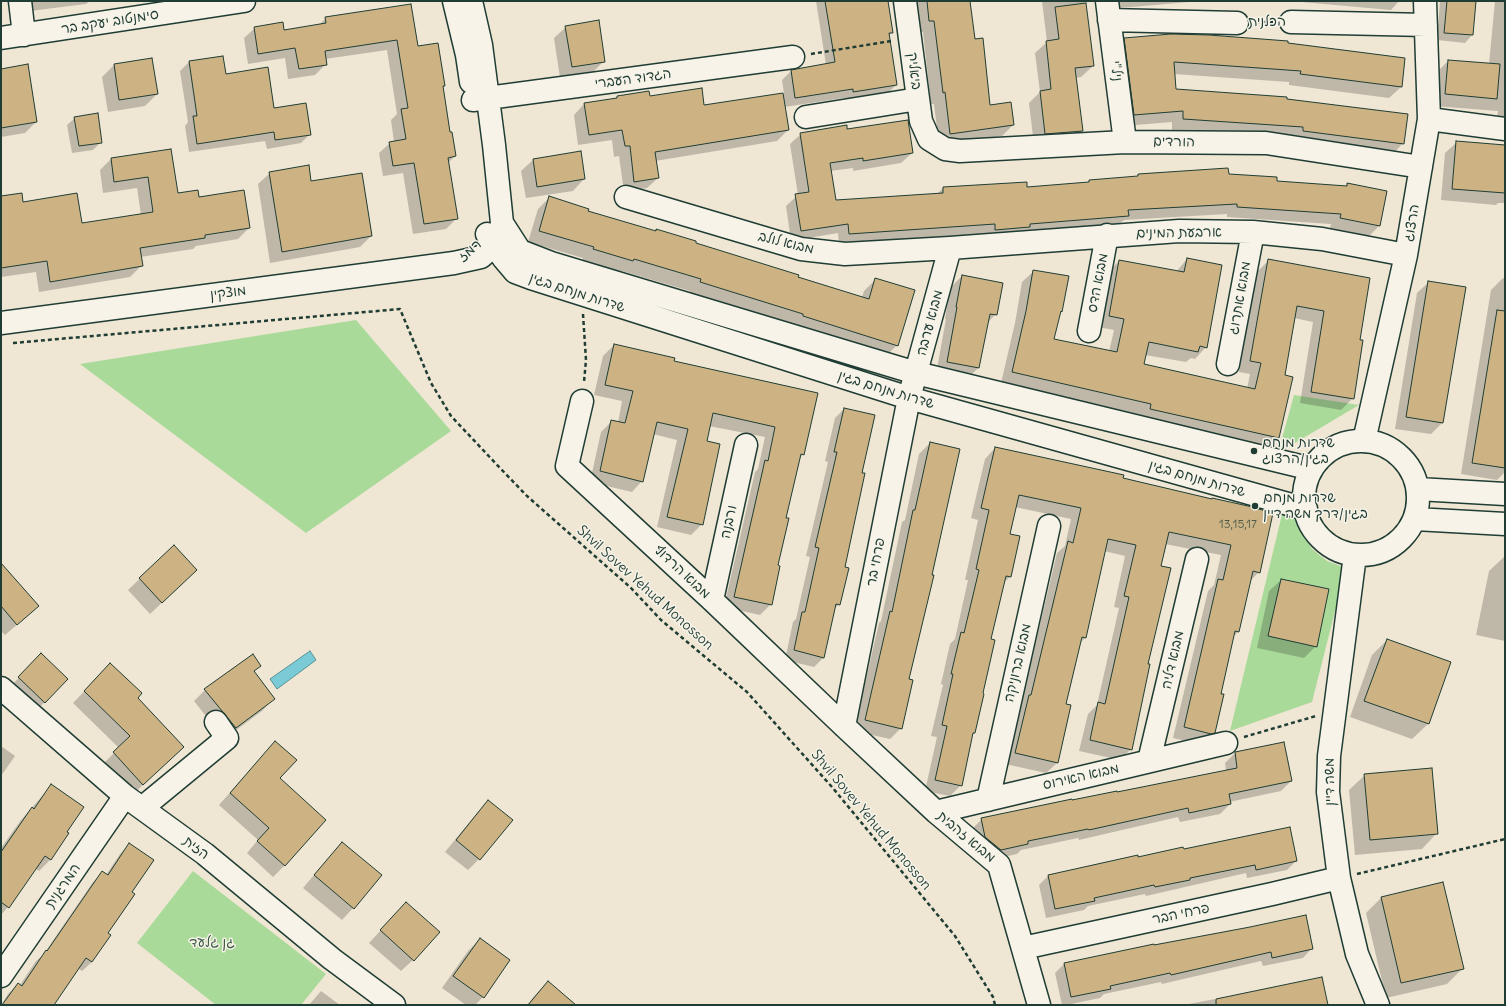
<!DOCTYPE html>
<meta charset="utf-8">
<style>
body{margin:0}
#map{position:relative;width:1506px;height:1006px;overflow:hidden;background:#efe6d4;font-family:Delius,sans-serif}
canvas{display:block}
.frame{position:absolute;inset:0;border:2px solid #1f3d34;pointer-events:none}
</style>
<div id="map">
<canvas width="1506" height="1006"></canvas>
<div class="frame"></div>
</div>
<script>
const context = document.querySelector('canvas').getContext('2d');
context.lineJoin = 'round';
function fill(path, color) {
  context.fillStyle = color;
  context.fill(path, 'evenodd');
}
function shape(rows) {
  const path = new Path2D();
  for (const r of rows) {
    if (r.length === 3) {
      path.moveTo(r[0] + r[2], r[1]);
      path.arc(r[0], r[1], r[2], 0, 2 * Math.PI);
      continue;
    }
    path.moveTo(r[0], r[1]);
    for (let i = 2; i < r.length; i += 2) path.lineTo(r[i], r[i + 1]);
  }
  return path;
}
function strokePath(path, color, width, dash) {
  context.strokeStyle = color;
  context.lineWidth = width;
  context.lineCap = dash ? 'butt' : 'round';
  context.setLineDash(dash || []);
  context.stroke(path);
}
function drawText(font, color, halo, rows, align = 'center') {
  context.font = font + ' Delius,"Playpen Sans Hebrew",sans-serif';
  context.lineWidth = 3;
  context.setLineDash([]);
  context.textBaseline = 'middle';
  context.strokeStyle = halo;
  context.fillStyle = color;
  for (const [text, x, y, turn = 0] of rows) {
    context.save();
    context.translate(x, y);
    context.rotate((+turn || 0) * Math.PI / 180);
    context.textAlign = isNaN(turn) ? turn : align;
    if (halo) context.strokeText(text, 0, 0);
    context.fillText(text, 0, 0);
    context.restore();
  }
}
fill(shape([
 [356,320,451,431,306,533,80,364],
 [1294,395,1359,405,1278,453],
 [1284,506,1298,509,1301,529,1312,549,1327,561,1346,568,1312,702,1230,731],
 [193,871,326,974,301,1005,216,1005,137,943]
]), '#aada9a');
const water = shape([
 [310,651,316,660,277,689,270,679,310,651]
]);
fill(water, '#7bcbd7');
strokePath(water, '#569296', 1);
fill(shape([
 [29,1,90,1,86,4,30,11],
 [816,1,887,1,892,32,888,36,896,85,887,94,844,101,844,98,784,107,788,130,777,141,655,161,658,178,647,188,624,192,619,156,614,157,612,140,578,145,574,115,584,104,615,99,617,97,649,97,704,107,784,94,782,80,791,71,826,65],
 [914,1,969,1,974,40,989,107,1013,125,1002,136,939,145,934,104,931,104,923,32,918,32],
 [1042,1,1084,1,1093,66,1081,77,1075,78,1082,131,1070,142,1034,145,1029,103,1040,92,1035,53,1047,42],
 [1109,1,1201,1,1109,9],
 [1290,1,1399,1,1391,10],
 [1440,1,1476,1,1472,35,1465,43,1437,40],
 [1495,1,1505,1,1505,119,1497,118,1498,111,1434,106,1437,72,1448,61,1489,64],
 [410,5,417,47,444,86,442,87,449,133,455,156,448,163,457,218,446,229,413,234,403,173,383,176,379,153,390,143,394,142,391,120,397,114,387,50,325,59,326,64,315,75,288,79,285,58,248,64,244,38,255,28,283,31,318,26,326,18],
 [566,27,604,61,592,73,560,78,554,38],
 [1125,39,1287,44,1401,87,1389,98,1289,85,1289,82,1174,74,1175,90,1286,100,1403,143,1392,155,1292,139,1172,130,1172,122,1123,126,1113,50],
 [222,57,225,75,310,134,301,143,267,149,265,141,189,152,185,126,188,122,180,71,189,62],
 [151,60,157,94,145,106,108,112,102,77,114,65],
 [1,70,36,122,25,133,1,137],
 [75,118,101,142,93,150,72,153,67,125],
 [847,131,912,153,901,163,853,171,853,168,830,171,835,201,936,195,943,188,1026,188,1086,184,1089,181,1136,178,1138,175,1228,174,1276,182,1345,187,1347,184,1379,226,1369,236,1330,228,1331,224,1227,217,1227,214,1124,220,1117,226,985,240,985,234,839,243,838,233,791,241,786,206,798,195,790,144,801,134],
 [1457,142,1505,146,1505,203,1498,203,1496,205,1441,200,1445,153],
 [170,150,177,194,198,198,249,228,238,239,196,246,193,249,140,257,142,265,130,277,39,292,36,272,1,277,1,197,81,225,141,215,137,188,103,193,100,170,111,159],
 [533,160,584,179,573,191,526,198,521,171],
 [270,173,310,182,371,236,360,247,270,263,258,184],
 [549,198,587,211,655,232,657,230,797,278,862,297,864,291,876,279,897,345,885,357,689,293,690,291,622,271,621,272,582,261,583,258,528,242,538,209],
 [1187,259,1206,347,1195,359,1191,358,1186,362,1145,355,1143,364,1247,389,1250,374,1239,372,1257,272,1268,261,1359,341,1353,398,1341,410,1300,403,1313,322,1294,318,1283,376,1278,438,1266,449,1139,420,1141,415,1001,383,1015,323,1022,282,1034,271,1061,311,1059,313,1053,340,1109,352,1114,330,1098,327,1108,272,1119,261,1176,272],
 [962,276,996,314,987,323,978,368,967,379,936,374,946,319,945,319,950,288],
 [1503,278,1505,279,1505,472,1497,480,1461,474,1491,290],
 [1429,282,1442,423,1431,434,1395,429,1417,293],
 [614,345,673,362,817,394,803,454,799,459,785,519,771,604,760,615,724,607,755,472,758,469,765,437,709,426,706,442,702,524,691,535,657,527,677,440,653,434,642,481,632,492,590,482,601,432,612,421,618,423,622,401,594,395,603,356],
 [844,409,861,473,844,568,839,604,834,609,824,657,814,667,785,660,793,622,796,619,810,557,806,556,828,462,825,461,835,418],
 [930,443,908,680,901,728,890,739,854,731,879,623,881,621,902,522,905,520,919,454],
 [995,448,1211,500,1259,572,1250,581,1238,632,1233,637,1220,694,1214,732,1203,743,1200,744,1173,738,1208,591,1214,585,1221,555,1165,544,1160,567,1147,665,1131,749,1120,760,1079,751,1088,714,1097,705,1119,608,1114,607,1125,556,1104,551,1085,638,1079,644,1065,704,1057,763,1046,773,1005,764,1018,707,1021,704,1057,553,1065,546,1071,519,1015,507,1009,535,1010,577,1003,583,990,640,974,733,972,735,961,785,950,796,925,791,937,737,931,736,943,685,941,684,950,644,955,639,968,580,965,580,978,520,971,518,985,459],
 [174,546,184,582,150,614,128,590],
 [1505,556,1505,641,1476,635,1489,571],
 [1,578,26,617,5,635,1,631],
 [1281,580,1316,646,1304,658,1257,648,1269,591],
 [1387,640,1450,663,1428,724,1412,739,1350,717,1372,655],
 [41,654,67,679,37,710,12,685],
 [260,665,254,672,273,699,262,711,224,739,194,701,205,690],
 [99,676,136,698,171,759,131,796,102,765,119,748,73,703],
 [1283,743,1291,781,1281,791,1229,802,1230,804,1220,814,1180,822,1178,817,1079,840,1078,838,1021,850,1017,854,990,860,972,829,982,819,1226,771,1225,763,1235,753],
 [1,746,15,756,1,776],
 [264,754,279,778,285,865,273,877,247,853,258,840,219,805],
 [1365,775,1437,833,1422,849,1355,855,1349,790],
 [51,786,66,832,68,834,50,860,39,871,35,868,8,907,1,915,1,848,21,820],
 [488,801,479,859,468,870,445,852,477,813],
 [342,843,353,908,342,920,303,888,331,855],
 [130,844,130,892,92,962,82,971,78,968,52,1005,1,1005,8,994,18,984,20,985,36,961,43,955,93,882,102,873,106,875,120,854],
 [1183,850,1296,861,1287,870,1247,878,1246,873,1146,896,1145,894,1088,906,1084,910,1046,918,1039,885,1048,876],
 [1442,883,1463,968,1447,984,1386,998,1366,913,1381,898],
 [395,915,413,960,401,971,369,943],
 [480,939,509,960,483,997,475,1005,466,1005,442,988,468,951],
 [1312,948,1303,958,1263,966,1261,961,1162,984,1161,982,1104,994,1100,998,1066,1005,1062,1005,1055,973,1064,964],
 [1321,978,1327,1005,1184,1005,1215,999,1215,1000],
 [548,982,566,1005,527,1005,536,994],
 [321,991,340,1005,309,1005]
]), '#0003');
const building = shape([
 [825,1,888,1,893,33,889,33,897,85,853,92,853,89,795,98,791,70,835,62,825,1],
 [927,1,970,1,975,39,983,38,990,105,1011,102,1014,125,950,134,945,92,943,93,934,21,929,21,927,1],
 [1447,1,1476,1,1473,35,1444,33,1447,1],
 [1086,3,1094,66,1075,68,1083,131,1045,134,1040,91,1051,89,1046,41,1059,39,1055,7,1086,3],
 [411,4,418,46,438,43,445,86,443,86,450,132,452,132,456,156,448,158,458,219,424,224,414,163,393,166,389,142,406,139,401,109,408,108,397,40,325,51,327,65,299,69,295,48,258,54,254,27,283,22,284,30,326,23,325,17,411,4],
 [599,20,605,62,572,67,565,26,599,20],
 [1171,34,1209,35,1288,41,1288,43,1405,58,1402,87,1300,74,1301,71,1174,62,1176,89,1287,97,1287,99,1408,114,1404,144,1303,131,1303,127,1183,119,1183,111,1134,115,1124,38,1171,34],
 [223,56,226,74,268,67,274,108,306,103,311,135,275,140,274,132,197,144,193,116,197,116,189,61,223,56],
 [152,58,158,94,119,100,114,64,152,58],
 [1448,60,1500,64,1497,99,1445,94,1448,60],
 [28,64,37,122,1,128,1,69,28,64],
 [702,88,704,105,783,93,789,130,655,152,659,178,634,182,630,146,625,146,622,130,589,135,584,103,617,98,617,96,649,91,650,96,702,88],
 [98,113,102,143,79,146,74,117,98,113],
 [908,120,913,153,863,161,863,158,830,163,836,200,943,193,943,187,1027,182,1027,187,1089,182,1089,180,1138,176,1138,174,1228,168,1229,174,1277,177,1277,181,1347,186,1347,183,1387,191,1380,226,1340,218,1341,214,1237,207,1237,204,1128,210,1129,216,1030,224,1030,227,995,230,995,224,849,234,848,224,801,231,795,194,809,192,800,133,847,125,847,129,908,120],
 [1456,141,1505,145,1505,193,1452,189,1456,141],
 [171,149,178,193,198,190,199,197,244,190,250,228,205,235,205,238,140,248,143,266,50,282,47,261,1,268,1,196,22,193,23,202,77,193,82,223,153,212,148,177,114,182,111,158,171,149],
 [581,151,585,179,537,187,533,159,581,151],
 [309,165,311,181,362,173,372,236,282,252,269,172,309,165],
 [549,196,589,209,588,211,656,231,656,229,696,241,696,243,799,275,798,277,869,299,875,278,915,290,898,346,803,316,803,314,700,282,701,279,634,259,633,261,593,249,594,247,539,231,549,196],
 [1187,258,1222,265,1207,348,1200,346,1198,352,1149,342,1144,364,1255,389,1261,363,1250,361,1268,259,1370,278,1360,340,1363,340,1354,399,1311,392,1324,311,1297,306,1285,375,1293,377,1279,438,1150,409,1151,404,1012,372,1026,311,1033,270,1069,276,1062,312,1061,311,1054,339,1117,352,1124,319,1109,316,1119,260,1184,272,1187,258],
 [962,275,1003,283,997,315,990,314,979,368,947,362,957,307,956,307,962,275],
 [1428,281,1466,287,1443,423,1406,417,1428,281],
 [1497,310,1505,311,1505,468,1472,463,1497,310],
 [614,344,675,358,674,361,818,393,804,455,801,454,786,518,789,518,778,565,780,566,772,605,734,597,765,460,768,461,775,427,713,413,707,441,720,444,703,525,667,517,688,429,657,422,643,482,600,471,611,420,625,423,633,391,605,385,614,344],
 [844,408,875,415,862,473,865,473,845,567,849,568,840,605,836,604,824,658,794,650,802,612,805,612,819,548,815,547,837,452,834,452,844,408],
 [930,442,960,449,932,575,934,575,909,679,913,680,902,729,865,720,890,611,892,612,913,510,915,510,930,442],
 [995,447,1124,475,1123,478,1212,499,1212,498,1248,506,1273,513,1260,573,1253,571,1239,632,1235,631,1221,694,1224,694,1215,733,1211,734,1184,727,1218,579,1223,580,1231,545,1169,532,1161,566,1171,568,1148,664,1150,664,1132,750,1090,740,1098,702,1105,704,1129,597,1124,596,1136,545,1108,539,1086,638,1082,637,1066,704,1071,705,1058,763,1015,753,1029,695,1031,695,1068,541,1073,543,1081,508,1019,495,1010,534,1020,536,1011,577,1006,576,991,639,995,640,983,693,984,694,975,733,973,733,962,786,935,780,947,726,942,725,953,674,951,674,961,632,964,633,979,570,976,569,989,510,981,508,995,447],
 [174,545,197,570,162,603,139,578,174,545],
 [1,563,39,606,17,625,1,606,1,563],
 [1281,579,1329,589,1317,647,1268,636,1281,579],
 [1387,639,1451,662,1429,724,1364,701,1387,639],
 [41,653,68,679,45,703,18,677,41,653],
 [253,654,261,666,254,671,275,699,236,728,204,689,253,654],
 [110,663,142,693,138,698,184,747,143,785,113,752,130,736,84,691,110,663],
 [275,741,297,760,280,778,326,820,285,866,257,841,269,828,230,793,275,741],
 [1284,742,1292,781,1229,794,1231,804,1189,813,1188,808,1089,830,1088,829,1028,841,1028,844,1001,850,985,837,981,818,1072,799,1072,800,1117,791,1117,792,1237,768,1235,752,1284,742],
 [1432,768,1438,834,1370,840,1364,774,1432,768],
 [51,784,84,807,67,832,69,833,51,860,45,856,9,908,1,902,1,852,32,807,34,809,51,784],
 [488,800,513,820,480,860,456,840,488,800],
 [1290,827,1297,861,1256,870,1255,865,1190,878,1190,880,1155,887,1154,885,1094,898,1095,901,1055,909,1048,875,1138,855,1138,857,1183,847,1184,849,1290,827],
 [342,842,382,875,354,909,314,875,342,842],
 [129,843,154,860,132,892,135,894,108,933,111,935,92,962,86,958,54,1005,2,1005,18,983,22,986,46,950,47,951,102,871,108,875,129,843],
 [1443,882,1464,969,1401,983,1381,897,1443,882],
 [406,902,440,932,414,961,380,930,406,902],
 [1306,915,1313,949,1272,958,1271,952,1171,975,1170,973,1110,986,1111,989,1071,997,1064,963,1154,944,1154,945,1250,927,1306,915],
 [480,938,510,960,484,998,453,976,480,938],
 [1322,977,1328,1005,1216,1005,1216,999,1322,977],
 [548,981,576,1005,528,1005,548,981]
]);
fill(building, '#cdb384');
strokePath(building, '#1f3d34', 1);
const minor = shape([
 [20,1,24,35],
 [454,1,467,55,471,82],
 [905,1,921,121,929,139,945,149,960,151,1125,142,1266,143,1421,167],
 [1107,1,1125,142],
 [1109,20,1237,23],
 [1291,22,1426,25],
 [1,38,244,1],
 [473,100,793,57],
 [806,117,918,99],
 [1429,119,1505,129],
 [626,197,801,249,845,254,950,248,1179,231,1253,232,1322,239,1406,255],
 [502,223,520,251,551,263,916,373,1312,469],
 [487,234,504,259,515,272,531,278,909,398,1306,509],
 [1,323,454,263,481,257,495,245,500,235,502,223,494,145,481,45,471,1],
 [1089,331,1107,235],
 [1228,364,1253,232],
 [582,401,567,466,712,600,844,726,936,812,999,865,1039,1005],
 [1364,441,1406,255,1429,119,1425,1],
 [1361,498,57],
 [1418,489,1505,494],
 [1415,519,1505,524],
 [1355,555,1329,756,1328,792,1339,878,1357,954,1378,1005],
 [712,600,746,445],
 [1,688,125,796,205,854,332,959,394,1005],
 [844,726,909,398,950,248],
 [1149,761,1197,559],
 [988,800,1049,526],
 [142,808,227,738,216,722],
 [936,812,1226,743],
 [1023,948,1272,894,1339,878],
 [1,976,125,796]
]);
strokePath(minor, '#1f3d34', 25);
strokePath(shape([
 [1256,22,1273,22],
 [811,54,891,41],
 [583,314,586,360,584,382],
 [13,343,400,309,431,383,451,416,500,468,527,496,631,588,661,620,747,692,832,787,955,936,993,997,995,1005],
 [1244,737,1316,716],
 [1357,874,1505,839]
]), '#1f3d34', 2.5, [4, 3]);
strokePath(minor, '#f7f3e8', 22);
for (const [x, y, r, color] of [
 [1254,451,4,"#1f3d34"],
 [1255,506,4,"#1f3d34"]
]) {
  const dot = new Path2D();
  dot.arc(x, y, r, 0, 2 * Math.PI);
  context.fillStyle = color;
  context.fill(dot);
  strokePath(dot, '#f7f3e8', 1.5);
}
drawText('12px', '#4a5a48', null, [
 ["13,15,17",1238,525]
]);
drawText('14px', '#1f3d34', '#f7f3e8', [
 ["סימנטוב יעקב בר",110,22,-9],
 ["הכלנית",1267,22,-1],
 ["ביאליק",914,71,83],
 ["ניל\"י",1116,71,83],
 ["הגדוד העברי",633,79,-8],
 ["הורדים",1174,142,1],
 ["הרצוג",1412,223,-81],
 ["ארבעת המינים",1179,233,-1],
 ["מבוא לולב",786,243,14],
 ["רמז",470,251,-41],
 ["מבוא הדס",1098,283,-79],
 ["מוצקין",228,293,-8],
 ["שדרות מנחם בגין",577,293,18],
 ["מבוא אתרוג",1240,298,-80],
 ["מבוא ערבה",930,323,-75],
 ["שדרות מנחם בגין",886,390,17],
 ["שדרות מנחם בגין",1197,479,16],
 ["ורבנה",729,522,-78],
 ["פרחי בר",876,562,-79],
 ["מבוא הרדוף",682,572,43],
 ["Shvil Sovev Yehud Monosson",645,588,42],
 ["מבוא דליה",1173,660,-77],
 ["מבוא ברוניקה",1018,663,-77],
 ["מבוא האירוס",1081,777,-13],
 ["משה דיין",1330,782,-91],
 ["Shvil Sovev Yehud Monosson",871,820,50],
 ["מבוא זהבית",966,837,40],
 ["הזית",196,848,37],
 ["המרגנית",63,886,-55],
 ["פרחי הבר",1181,914,-12]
]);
drawText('14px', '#1f3d34', '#f7f3e8', [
 ["שדרות מנחם",1262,443],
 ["בגין/הרצוג",1262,459],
 ["שדרות מנחם",1263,498],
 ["בגין/דרך משה דיין",1263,514]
], 'left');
drawText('14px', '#3b5c48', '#f7f3e8', [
 ["גן גלעד",212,943]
]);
</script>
